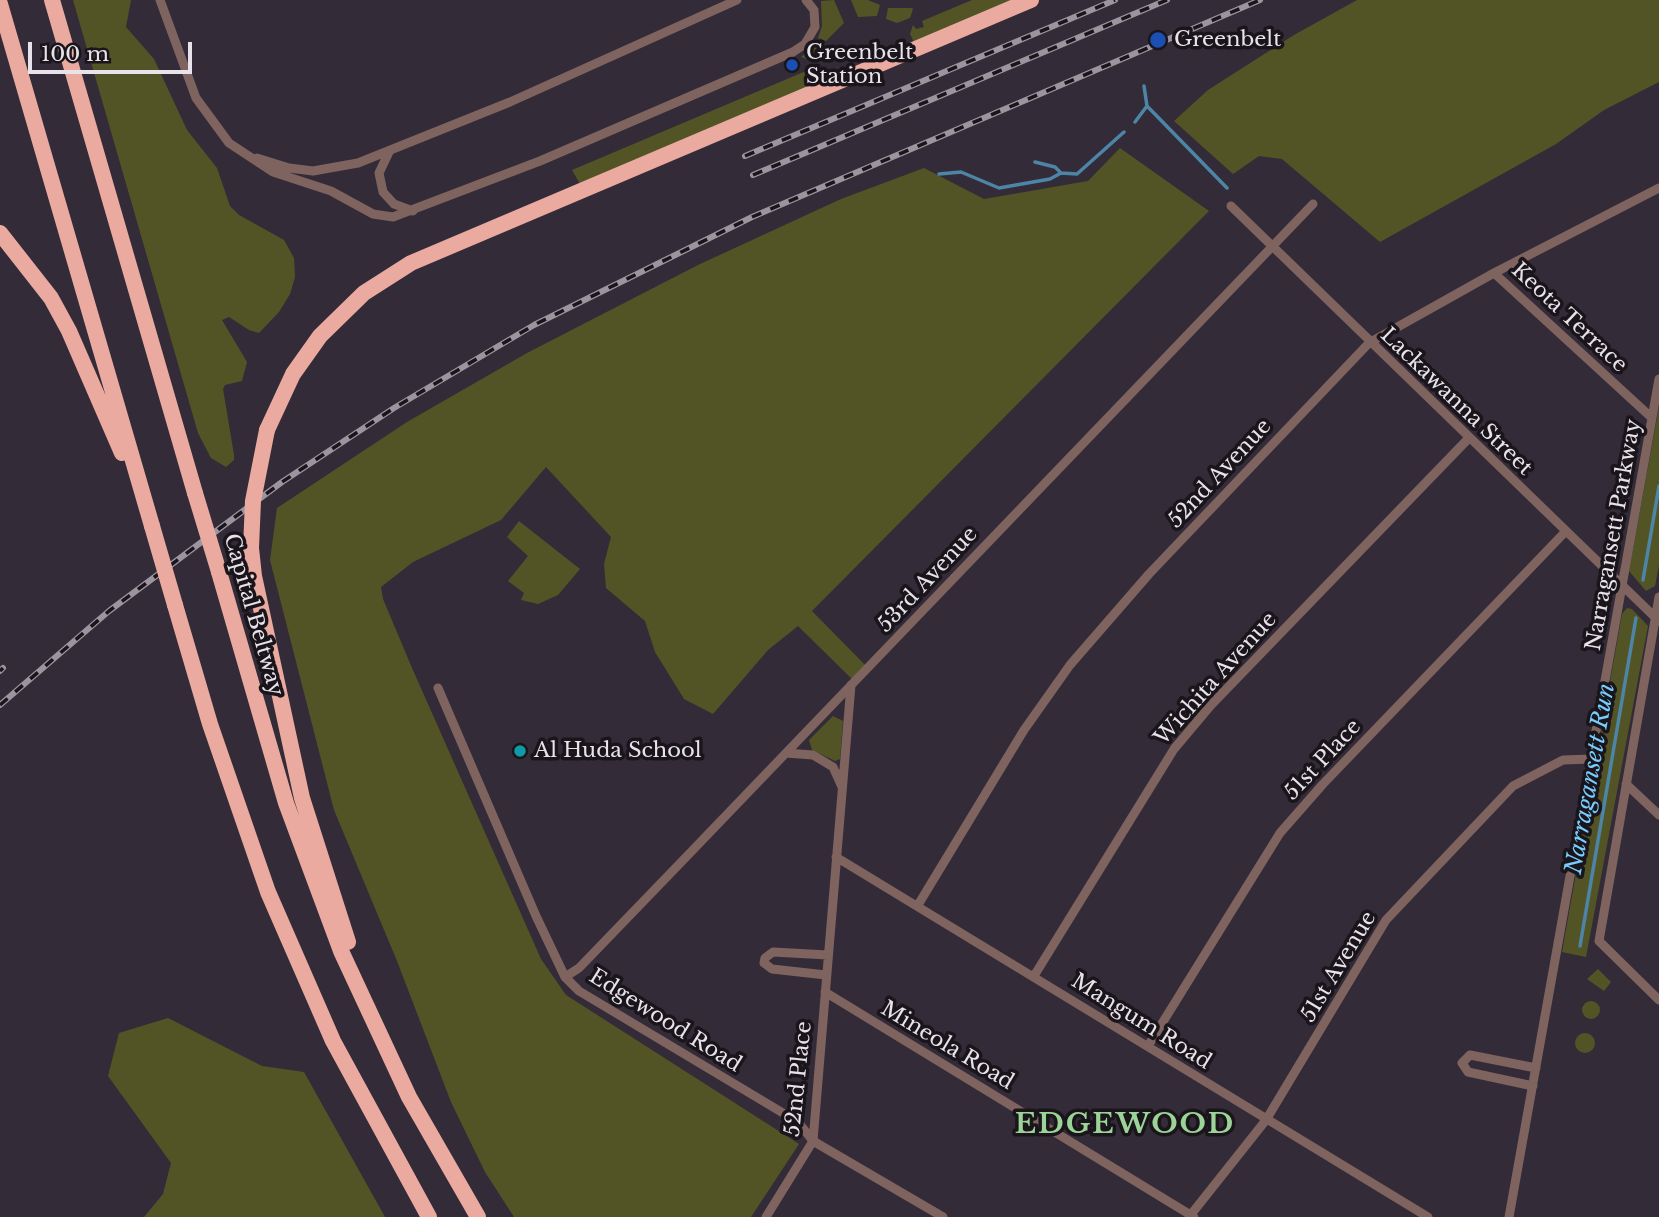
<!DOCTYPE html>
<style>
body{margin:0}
#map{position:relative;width:1659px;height:1217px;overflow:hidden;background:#342b38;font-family:"Libre Baskerville",serif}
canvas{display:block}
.scale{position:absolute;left:28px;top:42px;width:164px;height:32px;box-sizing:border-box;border:4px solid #e8e2ea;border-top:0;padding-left:9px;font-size:21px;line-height:24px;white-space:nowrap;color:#e8e2ea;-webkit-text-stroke:5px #1a151b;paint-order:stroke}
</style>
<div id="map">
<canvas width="1659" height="1217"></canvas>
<div class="scale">100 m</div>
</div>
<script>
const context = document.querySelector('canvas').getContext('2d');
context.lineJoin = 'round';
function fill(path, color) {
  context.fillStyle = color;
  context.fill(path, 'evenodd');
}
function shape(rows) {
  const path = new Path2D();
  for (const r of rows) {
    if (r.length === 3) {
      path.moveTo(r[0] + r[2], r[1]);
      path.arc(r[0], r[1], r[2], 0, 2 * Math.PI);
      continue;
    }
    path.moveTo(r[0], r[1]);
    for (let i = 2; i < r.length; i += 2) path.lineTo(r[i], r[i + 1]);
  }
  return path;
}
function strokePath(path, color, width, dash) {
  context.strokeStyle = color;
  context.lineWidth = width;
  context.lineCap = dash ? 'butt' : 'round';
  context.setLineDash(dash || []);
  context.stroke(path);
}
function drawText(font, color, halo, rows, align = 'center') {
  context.font = font + ' "Libre Baskerville",serif';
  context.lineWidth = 7;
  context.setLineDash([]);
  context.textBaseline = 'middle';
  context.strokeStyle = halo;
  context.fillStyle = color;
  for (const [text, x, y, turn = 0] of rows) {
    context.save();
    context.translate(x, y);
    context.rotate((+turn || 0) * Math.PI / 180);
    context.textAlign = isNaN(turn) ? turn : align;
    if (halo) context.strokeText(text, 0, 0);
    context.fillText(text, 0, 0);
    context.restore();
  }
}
fill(shape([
 [73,0,131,0,126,27,154,59,187,130,217,168,230,206,239,215,284,240,294,258,295,277,290,294,279,312,259,333,249,330,229,317,222,320,247,362,242,381,225,385,223,389,234,455,234,460,226,467,211,458,198,433],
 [834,0,844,23,826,41,818,38,822,26,821,1],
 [851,0,868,0,880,5,877,16,858,17],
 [972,0,1011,0,914,42,910,34,913,25,916,29,924,27,922,21],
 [1357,0,1659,0,1659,82,1604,110,1556,144,1380,242,1282,159,1259,156,1233,174,1174,121,1208,90,1294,35],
 [888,8,912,8,913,9,910,18,897,23,886,19],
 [818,41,826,45,822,54,809,60,801,57],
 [813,68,833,77,580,184,572,170],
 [1120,148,1209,211,812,611,868,668,855,682,798,626,768,650,713,714,684,699,655,652,645,621,606,588,604,564,611,537,546,467,501,520,413,562,381,587,383,599,412,668,541,959,566,995,799,1144,751,1217,514,1217,485,1172,451,1102,397,961,334,810,270,560,277,508,407,422,527,353,698,265,841,199,924,168,984,199,1088,181],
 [1659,407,1659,565,1655,586,1646,591,1629,571],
 [519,521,580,569,558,595,538,604,521,600,524,593,508,581,528,556,507,537],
 [1627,608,1632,609,1648,626,1586,957,1562,952,1622,614],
 [833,716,843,721,840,759,835,761,812,750,809,740],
 [1598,969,1611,982,1604,991,1587,979],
 [1591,1010,9],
 [168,1018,262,1066,304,1072,385,1217,144,1217,163,1194,171,1163,108,1076,119,1033],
 [1585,1043,10]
]), '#535426');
strokePath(shape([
 [1147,106,1227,188],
 [1135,122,1147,106,1144,86],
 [1035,162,1055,167,1061,173],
 [939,174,961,172,999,188,1050,179,1061,173,1077,174,1124,132],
 [1643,580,1659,486],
 [1580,946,1636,618]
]), '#4c85a6', 3.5);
strokePath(shape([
 [160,0,196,98,229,143,273,172,331,191,373,214,393,217,540,161,793,52,805,44,815,27,814,10,806,0],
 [390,150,379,173,383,192,394,204,413,211],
 [257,158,289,168,313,171,358,163,510,102,737,0],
 [1231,206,1659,621],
 [1494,273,1652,418],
 [1659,597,1599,941,1659,1000],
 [438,688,536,916,565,977,579,991,798,1122,813,1141,943,1217],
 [786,753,813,755,833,767,842,787],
 [1626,784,1659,815],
 [836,857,1428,1217],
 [918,905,1024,730,1070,665,1149,574,1369,343,1494,273,1659,188],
 [826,975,772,969,764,963,765,958,773,952,828,955],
 [1034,976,1174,749,1211,705,1468,439],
 [565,977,579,968,689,854,1313,204],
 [825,992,1194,1217],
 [1148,1046,1280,833,1323,784,1566,531],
 [1533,1086,1468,1072,1462,1063,1470,1055,1536,1068],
 [766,1217,813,1141,851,685],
 [1189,1217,1266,1120,1386,920,1513,786,1563,760,1592,759],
 [1509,1217,1659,379]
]), '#7e635f', 9);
strokePath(shape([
 [52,0,195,493],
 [0,4,152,526],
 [0,233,51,298,69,331,122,453],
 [267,430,293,374,320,336,364,293,411,263,1031,0],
 [251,548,254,576,302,798,348,942],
 [219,572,286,803,341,951,409,1097,478,1217],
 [175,605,210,724,268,892,333,1041,429,1217]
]), '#eaaa9f', 16);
const rail = shape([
 [745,156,1115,0],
 [753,175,1167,0],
 [0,671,3,668],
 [0,705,109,611,282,482,394,408,534,325,752,217,1260,0]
]);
strokePath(rail, '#9c949e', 6);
strokePath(rail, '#1a151b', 3.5, [10]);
strokePath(shape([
 [195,493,219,572],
 [152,526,175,605],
 [251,548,253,501,267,430]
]), '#eaaa9f', 16);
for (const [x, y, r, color] of [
 [1158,40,9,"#1a4fb4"],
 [792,65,7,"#1a4fb4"],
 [520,751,7,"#0f9aa8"]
]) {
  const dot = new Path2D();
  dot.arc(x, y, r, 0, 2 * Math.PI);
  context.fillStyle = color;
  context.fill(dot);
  strokePath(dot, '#1a151b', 2.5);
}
drawText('21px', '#e8e2ea', '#1a151b', [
 ["Greenbelt",1174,40],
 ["Greenbelt",806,53],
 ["Station",806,77],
 ["Al Huda School",534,751]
], 'left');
drawText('21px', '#e8e2ea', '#1a151b', [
 ["Keota Terrace",1569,318,43],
 ["Lackawanna Street",1456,402,44],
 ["52nd Avenue",1220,474,-47],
 ["Narragansett Parkway",1614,535,-80],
 ["53rd Avenue",928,580,-47],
 ["Capital Beltway",253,615,74],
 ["Wichita Avenue",1216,679,-48],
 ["51st Place",1323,760,-47],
 ["51st Avenue",1339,967,-59],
 ["Edgewood Road",665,1021,32],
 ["Mangum Road",1141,1022,32],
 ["Mineola Road",947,1046,31],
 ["52nd Place",799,1079,-84]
]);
drawText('italic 23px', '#77cdfe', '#1a151b', [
 ["Narragansett Run",1591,779,-80]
]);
context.letterSpacing = '2px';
drawText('bold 28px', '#9cd398', '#1a151b', [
 ["EDGEWOOD",1125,1125]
]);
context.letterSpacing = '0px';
</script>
